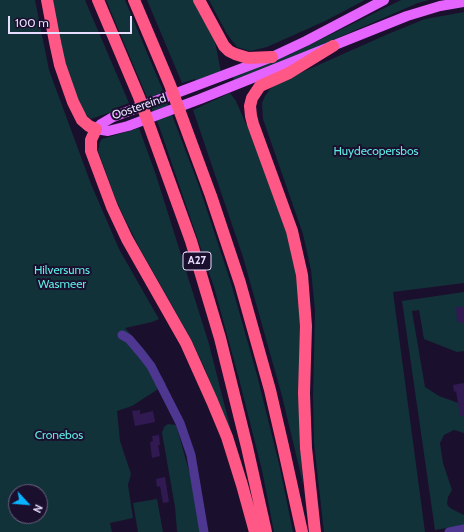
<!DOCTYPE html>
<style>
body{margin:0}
#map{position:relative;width:464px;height:532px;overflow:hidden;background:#1b0f2e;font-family:Cabin,sans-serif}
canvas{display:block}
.north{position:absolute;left:8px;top:484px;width:40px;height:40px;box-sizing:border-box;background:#1b0f2e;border:1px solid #6d6182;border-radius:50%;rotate:116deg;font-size:11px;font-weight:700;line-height:16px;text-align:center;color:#e8ddff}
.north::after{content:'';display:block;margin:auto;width:14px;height:18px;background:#09b4ff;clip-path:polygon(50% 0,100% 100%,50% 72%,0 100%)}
.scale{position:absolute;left:8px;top:16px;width:124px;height:18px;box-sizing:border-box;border:2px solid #e8ddff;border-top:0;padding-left:5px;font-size:12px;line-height:14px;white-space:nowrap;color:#e8ddff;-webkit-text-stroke:3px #1b0f2e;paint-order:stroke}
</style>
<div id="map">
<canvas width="464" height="532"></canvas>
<div class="north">N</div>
<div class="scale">100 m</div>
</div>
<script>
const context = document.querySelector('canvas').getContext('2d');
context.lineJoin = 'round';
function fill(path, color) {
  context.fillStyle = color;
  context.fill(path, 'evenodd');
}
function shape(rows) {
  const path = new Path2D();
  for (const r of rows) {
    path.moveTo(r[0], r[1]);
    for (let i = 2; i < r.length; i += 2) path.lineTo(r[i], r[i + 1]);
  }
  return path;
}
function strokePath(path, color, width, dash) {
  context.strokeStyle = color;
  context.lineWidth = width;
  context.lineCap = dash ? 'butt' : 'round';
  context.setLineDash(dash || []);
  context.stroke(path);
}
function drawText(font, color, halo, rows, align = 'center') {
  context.font = font + ' Cabin,sans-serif';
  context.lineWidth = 4;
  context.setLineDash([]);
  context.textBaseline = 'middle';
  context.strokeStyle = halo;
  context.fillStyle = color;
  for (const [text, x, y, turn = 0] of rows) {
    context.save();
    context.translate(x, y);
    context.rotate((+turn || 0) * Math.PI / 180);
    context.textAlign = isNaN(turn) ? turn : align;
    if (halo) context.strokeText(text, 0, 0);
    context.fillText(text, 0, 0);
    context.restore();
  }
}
fill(shape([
 [0,0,35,0,49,70,91,184,119,249,159,319,152,322,125,328,147,353,166,384,132,406,117,411,120,441,131,474,128,485,133,518,110,523,112,532,0,532],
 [16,492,40,492,40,516,16,516],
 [52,0,85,0,129,103,116,108,117,110,91,119,83,112,66,66],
 [106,0,125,0,161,86,199,186,231,283,257,375,280,468,293,532,274,532,262,470,239,379,214,287,159,126],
 [147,0,195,0,215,42,221,72,196,81,195,79,182,83],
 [209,0,365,0,325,21,267,47,250,51,237,47,227,34],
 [401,0,429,0,418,3,291,58,234,81,233,77,289,55],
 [464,12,464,283,393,292,425,532,324,532,314,443,313,396,315,311,311,270,303,234,263,119,262,103,265,96,270,89,278,83,388,34,425,19],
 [230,93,236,101,246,124,254,138,288,232,300,293,301,327,300,440,303,484,282,396,243,257,193,110],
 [139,128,156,175,209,344,240,466,206,371,191,339,139,247,125,219,116,200,98,151,100,142,102,139],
 [464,292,464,351,457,352,424,339,419,310,412,311,425,387,439,396,464,405,464,433,454,430,444,435,440,443,443,463,452,490,448,497,447,504,450,508,464,515,464,525,435,530,402,301],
 [168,424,176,425,177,428,192,482,201,532,178,532,177,531,175,507,162,433,164,427],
 [157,499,163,532,138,532,133,503]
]), '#123239');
fill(shape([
 [456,307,464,307,464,323,457,322],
 [464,383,464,416,460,416,456,391,454,392,453,385],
 [140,410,140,414,153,411,155,422,135,426,132,411],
 [159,435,160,445,158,445,160,456,152,458,150,442,153,441,152,436],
 [165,477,169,502,163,503,160,486,157,487,156,479]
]), '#301a51');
strokePath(shape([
 [122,335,129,339,140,352,151,366,180,423,191,455,204,532],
 [449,532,464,529]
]), '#4d3791', 9);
strokePath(shape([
 [96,129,108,131,128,126,200,99,407,16,440,6,464,2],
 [96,129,101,124,113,117,272,57,306,41,384,0]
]), '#e564ff', 10);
strokePath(shape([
 [47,0,55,42,60,65,73,102,82,120,89,126,96,129,91,140,91,151,112,207,127,239,186,343,212,401,227,437,242,485,255,532],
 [98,0,139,97,191,241,220,338,247,447,266,532],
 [134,0,170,85,211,196,240,283,270,390,283,446,302,532],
 [199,0,224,46,229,51,235,54,248,58,272,57],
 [315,532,306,448,304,393,306,326,302,275,292,231,253,124,251,116,250,106,252,98,260,86,289,73,333,46]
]), '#ff5886', 12);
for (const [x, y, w] of [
 [197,261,28]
]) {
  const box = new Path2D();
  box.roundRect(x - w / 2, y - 9, w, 18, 3);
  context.fillStyle = '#1b0f2e';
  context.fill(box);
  strokePath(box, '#e8ddff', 1);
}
drawText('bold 11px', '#e8ddff', null, [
 ["A27",197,261]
]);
drawText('12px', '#e8ddff', '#1b0f2e', [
 ["Oostereind",139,107,-19]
]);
drawText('12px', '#5debe5', '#1b0f2e', [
 ["Huydecopersbos",376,151],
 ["Hilversums",62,270],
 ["Wasmeer",62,284],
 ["Cronebos",59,435]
]);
</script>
